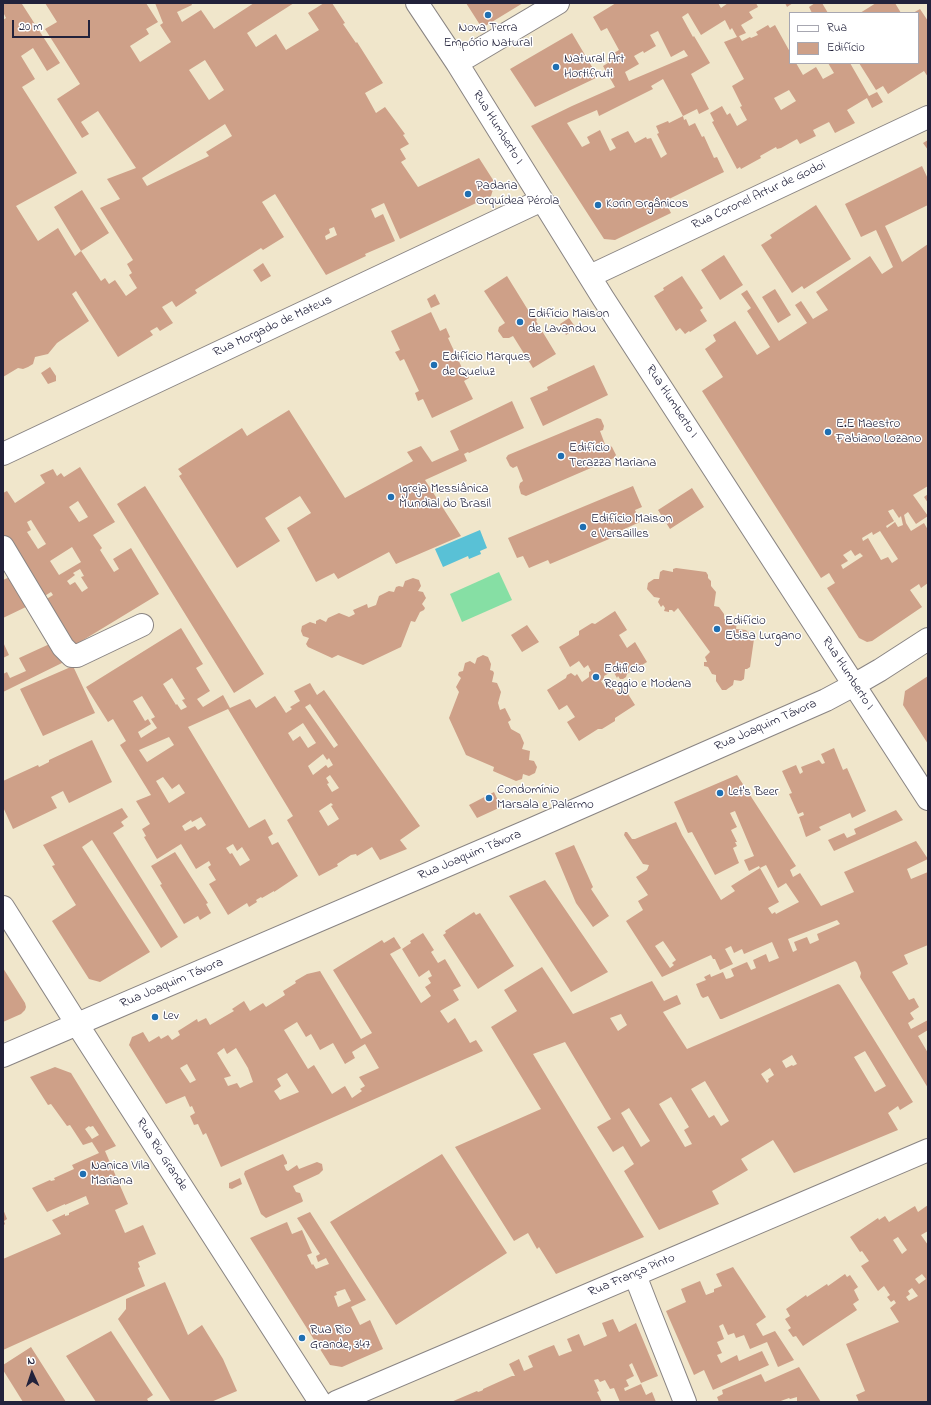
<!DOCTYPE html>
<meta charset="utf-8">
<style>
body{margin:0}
#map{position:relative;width:931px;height:1405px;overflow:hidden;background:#f0e6cb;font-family:"Indie Flower",sans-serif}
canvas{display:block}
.frame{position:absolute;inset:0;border:4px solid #22223b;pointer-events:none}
.legend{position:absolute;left:789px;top:12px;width:130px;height:52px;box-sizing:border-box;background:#fff;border:1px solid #a7a7b1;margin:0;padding:5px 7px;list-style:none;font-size:12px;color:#22223b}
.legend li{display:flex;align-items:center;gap:8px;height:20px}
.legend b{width:20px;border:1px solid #a7a7b1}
.north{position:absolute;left:12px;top:1353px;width:40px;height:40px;-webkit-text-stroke:3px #fff;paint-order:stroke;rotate:357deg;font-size:11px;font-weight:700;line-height:16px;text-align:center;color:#22223b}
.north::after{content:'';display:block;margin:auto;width:14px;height:18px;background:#22223b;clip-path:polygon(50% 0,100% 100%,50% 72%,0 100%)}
.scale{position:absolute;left:12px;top:20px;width:78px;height:18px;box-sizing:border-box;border:2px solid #22223b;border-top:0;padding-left:5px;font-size:12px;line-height:14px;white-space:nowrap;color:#22223b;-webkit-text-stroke:3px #fff;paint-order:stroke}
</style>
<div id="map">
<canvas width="931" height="1405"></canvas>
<div class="frame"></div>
<ul class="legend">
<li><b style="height:5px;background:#fff"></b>Rua</li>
<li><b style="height:11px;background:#cea088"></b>Edifício</li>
</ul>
<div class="north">N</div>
<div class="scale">20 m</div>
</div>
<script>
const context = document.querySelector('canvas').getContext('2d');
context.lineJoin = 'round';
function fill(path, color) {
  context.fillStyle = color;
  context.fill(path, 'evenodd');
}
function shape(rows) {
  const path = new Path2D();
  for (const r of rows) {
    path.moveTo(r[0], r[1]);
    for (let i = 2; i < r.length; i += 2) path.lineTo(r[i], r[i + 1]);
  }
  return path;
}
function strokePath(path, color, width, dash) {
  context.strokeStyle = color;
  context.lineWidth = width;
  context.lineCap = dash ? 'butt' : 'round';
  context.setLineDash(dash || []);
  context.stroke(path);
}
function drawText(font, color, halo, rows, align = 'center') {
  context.font = font + ' "Indie Flower",sans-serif';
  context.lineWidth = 3;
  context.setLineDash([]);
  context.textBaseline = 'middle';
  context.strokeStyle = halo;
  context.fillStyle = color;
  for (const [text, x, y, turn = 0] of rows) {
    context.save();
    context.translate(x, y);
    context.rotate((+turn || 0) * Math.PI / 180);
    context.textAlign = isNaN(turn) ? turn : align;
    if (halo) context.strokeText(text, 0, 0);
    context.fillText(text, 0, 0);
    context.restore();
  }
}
fill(shape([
 [499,572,512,600,462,622,450,594]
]), '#86dfa4');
fill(shape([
 [480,530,487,548,480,551,481,554,469,559,468,556,443,567,435,549]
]), '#59c1d6');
fill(shape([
 [3,3,24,3,22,4,60,63,47,71,33,48,21,56,35,79,22,87,77,173,16,206,38,241,58,228,75,256,81,251,101,281,105,278,109,284,115,280,126,296,137,288,129,275,132,273,127,264,133,260,100,208,120,199,107,179,136,168,98,111,81,122,89,134,82,138,57,99,80,84,45,29,57,22,45,3,146,3,158,22,146,29,149,34,130,46,140,62,171,42,160,25,163,23,155,3,191,3,192,5,177,12,182,22,201,10,214,29,254,3,294,3,247,33,256,47,276,34,286,50,319,30,308,13,324,3,332,3,345,23,343,24,356,43,357,42,383,83,365,93,376,113,385,107,405,134,403,135,409,144,400,149,406,159,401,162,418,187,479,158,495,183,491,196,400,239,384,203,371,209,375,218,383,214,395,241,365,254,366,256,326,275,275,194,262,202,284,237,263,250,261,248,195,290,197,293,176,307,172,301,162,307,173,323,160,331,157,327,150,331,153,335,118,357,76,291,72,294,89,321,57,343,48,354,35,357,33,364,28,367,23,369,18,368,3,377,3,20,6,18,3,12],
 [205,60,224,90,209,100,189,70],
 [225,124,232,136,206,152,209,156,147,186,142,178],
 [334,227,337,235,326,240,325,236,330,233,329,229],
 [466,3,523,3,482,28],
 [616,3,718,3,721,8,728,3,756,3,758,7,749,12,753,18,741,25,746,33,739,36,742,41,750,37,751,38,758,35,756,32,768,25,770,28,775,25,790,52,790,63,796,63,803,75,816,67,823,79,834,73,828,63,850,63,869,96,877,92,883,102,872,108,867,98,847,110,855,123,835,133,829,122,813,130,816,136,800,144,797,139,781,148,777,149,776,147,760,156,761,158,741,169,740,167,737,169,712,122,714,121,710,113,722,106,727,115,730,113,737,126,747,120,740,107,742,106,732,86,744,79,724,42,737,37,732,28,730,30,725,20,701,35,688,13,682,17,693,37,694,36,710,63,691,74,709,109,699,114,697,109,683,116,663,79,651,86,653,89,599,116,597,110,567,123,582,147,590,143,587,137,600,130,610,151,616,148,611,139,628,131,635,143,646,137,647,139,651,138,661,158,667,154,657,134,659,133,656,126,668,121,669,123,683,116,684,120,686,119,689,126,695,123,702,137,704,136,714,158,717,157,724,172,665,201,671,213,615,240,604,239,531,126,572,106,615,87,603,66,616,58,614,53,619,50,607,28,601,31,593,17],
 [658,31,671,57,684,50,688,56,629,81,625,72,639,64,634,56,643,51,644,53,656,46,650,35],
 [789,90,796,101,781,110,774,98],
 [785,3,793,3,787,7],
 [815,3,822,3,828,13,812,13,809,7],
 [876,3,895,3,901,13,860,13],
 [920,9,928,21,928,77,924,71,888,94,883,86,876,90,859,63,918,63,918,13,913,13],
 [572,33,598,77,535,107,510,69],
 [928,140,928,150,923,143],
 [922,166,928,179,928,205,885,226,902,262,928,244,928,486,913,495,928,516,916,524,908,512,904,515,906,523,911,531,924,523,928,530,928,583,921,588,919,584,910,590,922,607,872,641,867,642,859,638,827,588,835,583,829,573,821,578,702,391,723,377,705,349,716,341,713,335,735,321,757,355,770,347,747,311,751,308,741,294,747,290,779,341,807,323,795,305,801,301,813,319,828,310,816,292,870,256,882,274,893,267,876,230,861,237,845,204],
 [893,509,899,518,901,516,903,525,898,527,895,522,887,528,886,526,894,521,888,511],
 [880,531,898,559,892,563,888,557,881,560,868,538,863,541,862,538,872,532,873,535],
 [851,550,855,556,860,553,863,556,843,569,841,565,848,561,843,555],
 [82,190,109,233,81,251,54,207],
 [816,205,851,259,804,289,802,286,792,293,761,245,772,238,770,235],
 [724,255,743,285,720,300,701,270],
 [263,263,271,276,261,282,253,270],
 [507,276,528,310,530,309,537,320,536,321,556,354,533,368,513,336,509,338,503,338,498,331,499,327,505,323,484,291],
 [682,276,703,308,700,310,707,321,690,332,689,331,685,334,680,328,676,331,654,296,664,290,663,288],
 [775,289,791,315,778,323,762,297],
 [435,294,440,304,431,308,427,299],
 [431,312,440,331,446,328,450,337,448,338,463,370,464,369,469,378,464,381,473,399,432,418,423,399,418,401,415,393,419,391,404,359,400,361,395,352,400,350,391,331],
 [569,318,576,328,566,335,560,324],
 [594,365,608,395,543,426,530,398,548,390,547,387],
 [50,367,56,376,56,381,48,384,41,373],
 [512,401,524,428,469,453,468,452,464,454,467,461,425,480,461,536,396,564,389,552,338,579,334,573,316,582,287,528,311,513,300,496,265,518,280,541,237,568,179,476,182,474,178,469,242,428,247,436,289,410,345,498,413,461,407,452,421,446,432,462,459,450,450,431],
 [597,418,601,419,604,426,603,430,600,431,606,447,609,445,612,447,616,455,614,458,526,496,521,494,519,487,520,483,523,481,517,466,513,468,510,466,506,458,508,455],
 [80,467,115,522,93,535,102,548,100,550,114,572,119,569,113,559,131,548,159,594,75,645,45,600,53,595,51,592,43,597,3,535,3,493,7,491,15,503,45,483,40,475,53,469,57,476,61,473,64,477],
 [78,501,88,517,79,522,69,507],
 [31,520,46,544,38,549,27,532,31,530,27,522],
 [72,547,81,562,59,575,50,561],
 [80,569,84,576,81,577,88,588,82,592,75,582,70,585,67,581,75,575,73,573],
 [145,486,264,674,234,693,117,504],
 [633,486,642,507,635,510,640,522,620,531,621,534,550,564,548,560,529,568,523,556,517,558,508,538],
 [692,488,704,507,670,529,658,510],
 [928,494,928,503,924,497],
 [676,568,706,572,708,575,708,578,711,581,711,586,716,592,714,606,719,607,724,614,724,619,737,621,736,629,746,630,754,639,750,667,747,669,745,669,744,679,741,681,734,680,733,685,726,690,722,690,716,681,716,675,712,674,708,667,704,666,704,662,707,662,705,657,710,652,678,608,674,612,672,610,669,610,669,612,664,611,665,608,663,605,661,607,658,602,660,598,654,597,647,589,648,583,654,579,659,579,660,572,663,570,673,572,673,569],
 [12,576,30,605,3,618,3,580],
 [413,578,419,580,421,586,418,591,423,592,426,598,422,604,425,608,424,610,420,612,415,622,411,621,401,647,363,665,338,655,332,658,308,647,306,644,309,638,303,636,301,631,302,626,310,622,316,624,316,621,320,619,326,622,328,618,339,613,349,617,355,614,353,610,367,604,368,608,376,605,379,596,389,591,394,592,396,587,399,586,403,587,405,581],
 [615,611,627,630,619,635,627,648,635,642,647,662,627,674,626,677,623,679,620,679,618,676,617,678,613,671,604,676,604,679,601,681,605,687,610,684,615,692,623,686,635,705,615,718,615,721,602,729,598,729,579,741,567,722,575,717,567,705,559,710,547,690,566,678,567,675,571,673,575,676,577,674,582,682,589,677,589,672,591,671,588,665,584,668,579,661,570,667,559,647,579,635,579,631,592,623,595,624],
 [527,625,539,642,522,652,511,635],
 [181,628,203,664,196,668,210,691,197,699,203,707,223,695,230,708,250,699,256,708,275,696,286,713,292,709,290,707,300,701,294,691,310,683,317,695,324,690,420,826,400,840,407,849,380,860,372,847,357,856,356,854,351,855,337,864,338,866,319,876,287,820,293,816,228,709,188,727,249,828,265,819,273,834,268,837,272,845,278,842,298,876,274,892,274,891,262,898,261,897,256,900,257,902,249,907,247,903,228,915,209,884,216,880,208,867,211,865,209,861,196,869,181,844,157,859,144,837,146,836,142,829,150,824,136,801,151,795,120,745,126,741,113,719,108,722,86,687],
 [172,678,185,699,182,700,187,707,181,710,177,704,176,705,163,684],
 [142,696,155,717,151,719,157,728,141,738,138,732,151,724,148,719,145,721,133,701],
 [310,704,338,745,334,748,305,707],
 [303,723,316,743,308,748,300,736,293,741,288,733],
 [169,737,174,745,147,762,139,750],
 [323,754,327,760,329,758,333,765,328,768,326,765,313,775,308,766],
 [330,775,339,788,332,792,327,784,329,783,326,778],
 [163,777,172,789,179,784,185,793,169,803,156,781],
 [331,803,333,805,331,806,339,819,328,826,319,811],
 [201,817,206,825,198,830,195,826,185,831,182,826,191,820,192,822],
 [233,844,237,851,242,847,250,860,240,866,232,853,230,854,226,848],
 [3,642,9,655,3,658],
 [54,642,66,661,3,692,3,674,7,672,10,678,26,671,19,658],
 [483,655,488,657,491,664,490,670,493,671,494,673,492,682,497,683,501,692,498,703,500,710,505,708,511,720,508,722,511,729,520,734,524,743,522,749,530,751,529,760,534,761,537,767,535,773,529,776,523,774,522,779,516,781,493,771,494,767,466,755,449,718,459,692,456,687,461,678,458,675,459,672,463,671,465,663,470,661,475,664,477,658],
 [73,666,95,713,43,736,20,689],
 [928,676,928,744,903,705,905,691],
 [92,740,112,782,69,803,63,791,51,797,57,808,13,829,3,807,3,781,38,765,39,767,49,762,49,760],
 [834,748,843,770,847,768,866,811,852,818,850,813,819,827,821,830,806,837,799,817,804,815,803,812,798,814,789,794,792,793,782,771,796,765,800,774,803,772,801,767,819,760,822,764,825,763,821,754],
 [737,775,796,866,790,870,793,877,800,873,821,906,854,892,844,872,916,841,928,859,907,869,911,879,928,872,928,945,904,955,908,964,892,972,909,1000,914,998,919,1007,910,1013,914,1019,908,1023,911,1029,928,1020,928,1030,918,1036,928,1053,928,1088,860,977,861,973,857,963,855,961,722,1019,720,1019,708,996,703,998,701,996,696,984,706,980,704,977,710,974,711,977,723,972,726,979,730,978,734,976,731,969,747,962,751,970,756,968,753,960,766,954,769,962,779,958,772,942,744,954,742,949,734,953,731,946,725,949,733,964,720,970,715,959,713,959,711,955,662,977,626,921,643,910,638,901,648,895,636,877,647,870,649,865,643,864,624,835,625,832,627,832,632,839,635,839,676,822,682,835,721,900,735,891,731,886,760,868,779,902,768,908,772,914,775,912,776,914,799,902,786,883,778,888,766,865,760,868,759,866,749,871,744,860,754,856,735,811,730,813,737,827,731,830,737,842,735,842,737,846,733,848,739,863,715,875,692,832,688,833,674,802],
 [837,920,840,924,817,934,819,940,810,944,807,937,794,942,797,950,793,952,788,939],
 [663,941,676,960,672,963,674,965,670,968,655,946],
 [494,792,501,807,477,818,469,805],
 [122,808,128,817,121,822,124,826,113,833,178,937,161,948,92,840,82,847,150,952,100,982,89,979,52,921,76,905,52,866,55,865,43,845],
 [896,810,903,820,834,851,828,840,844,833,847,838,856,834,854,829],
 [574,845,593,887,591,889,609,916,593,927,576,903,555,853],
 [175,852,208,903,206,904,211,913,200,920,198,916,184,924,160,885,162,884,151,866],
 [545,880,608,972,571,992,509,896],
 [474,912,476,915,480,913,514,966,478,989,443,935,446,933,445,931],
 [423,933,434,950,431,952,438,963,445,959,461,986,453,990,459,1000,440,1011,448,1023,455,1018,470,1043,476,1040,483,1051,221,1167,206,1133,203,1135,198,1124,194,1125,190,1116,195,1113,192,1106,190,1107,185,1096,166,1104,129,1045,132,1037,143,1032,149,1042,159,1036,161,1039,168,1035,172,1040,180,1035,178,1031,197,1019,198,1022,206,1018,210,1025,234,1011,232,1009,244,1001,250,1011,263,1003,266,1007,285,995,283,991,296,983,295,981,307,974,320,971,361,1039,372,1033,333,970,382,940,384,943,394,937,401,948,390,954,421,1003,431,996,425,987,431,983,428,978,432,976,429,970,419,977,402,949,411,943,410,941],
 [297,1022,306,1037,311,1034,320,1050,333,1043,345,1064,355,1058,352,1052,365,1044,379,1068,359,1077,365,1086,360,1089,362,1091,352,1098,345,1086,332,1094,314,1065,308,1069,284,1030],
 [224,1048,227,1054,236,1048,248,1068,253,1082,240,1088,237,1083,228,1086,224,1078,231,1076,217,1053],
 [187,1064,196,1080,190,1083,180,1068],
 [287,1073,299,1092,280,1100,274,1091,281,1086,277,1079],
 [542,967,573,1014,652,981,664,1001,677,995,681,1004,663,1012,687,1049,838,984,840,985,913,1102,900,1110,898,1106,888,1113,898,1130,794,1173,773,1140,741,1159,748,1170,712,1191,719,1204,659,1230,624,1171,634,1164,623,1146,613,1152,597,1127,611,1119,565,1042,533,1054,644,1237,556,1274,539,1247,537,1249,528,1233,514,1241,455,1147,541,1109,491,1027,517,1011,504,990],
 [621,1014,627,1025,618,1031,610,1018],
 [865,1051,886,1086,875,1092,854,1057],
 [792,1055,797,1064,793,1066,792,1065,786,1068,782,1061],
 [770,1068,774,1075,768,1079,769,1081,767,1083,761,1074],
 [705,1081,729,1121,721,1126,714,1115,709,1118,691,1089],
 [671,1097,689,1127,684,1130,692,1144,685,1147,659,1104],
 [629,1108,650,1141,641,1147,621,1113],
 [3,968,25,1003,26,1007,25,1010,21,1014,3,1022],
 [55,1067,71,1073,116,1146,105,1151,128,1204,115,1210,125,1233,143,1225,156,1254,138,1262,140,1267,138,1268,145,1286,3,1350,3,1259,61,1234,52,1220,65,1214,65,1216,69,1215,69,1213,89,1204,86,1196,65,1205,65,1204,47,1212,32,1188,50,1180,51,1181,55,1180,54,1178,74,1169,72,1165,99,1153,92,1142,83,1145,70,1125,67,1126,51,1104,48,1105,30,1077],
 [89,1126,90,1127,93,1126,99,1135,92,1139,85,1129],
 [283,1154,287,1162,287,1164,284,1165,286,1170,288,1171,297,1165,299,1169,317,1162,322,1164,323,1170,319,1174,293,1186,296,1192,300,1193,303,1201,302,1202,266,1218,261,1214,244,1174,245,1171],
 [442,1154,507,1253,396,1325,330,1222],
 [240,1178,242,1184,232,1189,229,1188,229,1183],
 [928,1205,928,1231,921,1235,928,1245,928,1402,859,1402,856,1395,865,1391,846,1344,899,1322,890,1308,896,1303,894,1300,891,1302,887,1297,890,1295,884,1286,878,1291,861,1266,869,1261,862,1251,860,1252,850,1237,878,1218,879,1220,885,1216,889,1222,915,1206,918,1212],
 [898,1237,907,1250,902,1254,893,1240],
 [922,1274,926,1279,919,1284,915,1279],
 [912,1288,918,1296,909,1301,906,1297,910,1294,908,1291],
 [3,1209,7,1219,4,1221,5,1224,3,1226],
 [310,1212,366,1300,351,1307,360,1325,370,1320,383,1349,342,1367,330,1365,250,1238,287,1222,292,1234,302,1230,312,1253,307,1255,312,1265,313,1264,316,1269,329,1264,326,1258,318,1262,316,1256,320,1254,297,1218],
 [345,1289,351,1301,338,1307,334,1296,337,1295,336,1292],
 [733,1267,766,1317,756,1324,763,1336,775,1331,794,1360,778,1367,767,1342,750,1349,744,1335,736,1338,734,1333,728,1335,723,1324,719,1326,724,1339,717,1342,722,1353,717,1355,721,1363,737,1355,739,1361,762,1351,769,1365,713,1390,704,1370,694,1375,666,1311,686,1302,681,1289,700,1281,706,1295,714,1292,714,1289,722,1286,716,1274],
 [845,1274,847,1277,850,1275,858,1287,854,1290,859,1300,853,1304,857,1310,803,1346,796,1336,793,1337,788,1330,791,1328,785,1319,790,1316,786,1309,806,1295,807,1297,827,1284,828,1286],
 [165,1282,188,1335,202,1325,223,1359,237,1391,211,1402,171,1402,118,1319,126,1309,126,1299],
 [613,1319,619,1332,636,1323,658,1376,641,1383,632,1363,629,1365,634,1376,626,1380,629,1386,624,1388,625,1391,641,1384,646,1395,652,1392,656,1402,620,1402,614,1388,610,1389,605,1380,600,1382,598,1379,594,1380,599,1391,597,1392,602,1402,451,1402,477,1391,478,1392,481,1391,483,1390,483,1389,512,1376,515,1376,509,1364,519,1359,524,1371,533,1367,528,1356,544,1349,554,1345,559,1356,572,1351,567,1339,579,1334,584,1346,607,1336,602,1323],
 [111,1331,153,1395,147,1399,149,1402,96,1402,66,1356],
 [31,1347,66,1402,23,1402,3,1370,3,1365],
 [799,1367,821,1402,797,1402,797,1397,790,1399,789,1398,778,1402,719,1402,717,1397,723,1394,722,1390,761,1374,765,1382]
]), '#cea088');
const minor = shape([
 [417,3,457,63,603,298,928,799],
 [457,63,558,3],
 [590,276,928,117],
 [3,454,542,200],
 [3,547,63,647,72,656,77,656,142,625],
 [3,907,77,1024,320,1402],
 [3,1056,532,829,826,700,854,685,880,670,928,639],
 [635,1275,647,1306,685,1402],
 [336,1402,928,1150]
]);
strokePath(minor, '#898483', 24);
strokePath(minor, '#fff', 22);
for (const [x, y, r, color] of [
 [488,15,4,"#1f6fb2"],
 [556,67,4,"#1f6fb2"],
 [468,194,4,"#1f6fb2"],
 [598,205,4,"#1f6fb2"],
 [520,322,4,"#1f6fb2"],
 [434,365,4,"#1f6fb2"],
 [828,432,4,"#1f6fb2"],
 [561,456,4,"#1f6fb2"],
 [391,497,4,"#1f6fb2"],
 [583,527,4,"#1f6fb2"],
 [717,629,4,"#1f6fb2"],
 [596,677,4,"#1f6fb2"],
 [720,793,4,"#1f6fb2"],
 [489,798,4,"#1f6fb2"],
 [155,1017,4,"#1f6fb2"],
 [83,1174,4,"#1f6fb2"],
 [302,1338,4,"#1f6fb2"]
]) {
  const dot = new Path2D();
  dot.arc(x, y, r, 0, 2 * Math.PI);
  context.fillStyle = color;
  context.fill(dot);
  strokePath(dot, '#fff', 1.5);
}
drawText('13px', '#22223b', '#fff', [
 ["Nova Terra",488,29,"center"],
 ["Empório Natural",488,44,"center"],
 ["Natural Art",564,60],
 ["Hortifruti",564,75],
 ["Padaria",476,187],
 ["Orquídea Pérola",476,202],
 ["Korin Orgânicos",606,205],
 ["Edifício Maison",528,315],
 ["de Lavandou",528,330],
 ["Edifício Marques",442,358],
 ["de Queluz",442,373],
 ["E.E Maestro",836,425],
 ["Fabiano Lozano",836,440],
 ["Edifício",569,449],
 ["Terazza Mariana",569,464],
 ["Igreja Messiânica",399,490],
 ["Mundial do Brasil",399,505],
 ["Edifício Maison",591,520],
 ["e Versailles",591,535],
 ["Edifício",725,622],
 ["Ebisa Lurgano",725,637],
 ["Edificio",604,670],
 ["Reggio e Modena",604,685],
 ["Condomínio",497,791],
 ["Marsala e Palermo",497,806],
 ["Let's Beer",728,793],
 ["Lev",163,1017],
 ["Nanica Vila",91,1167],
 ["Mariana",91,1182],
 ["Rua Rio",310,1331],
 ["Grande, 347",310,1346]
], 'left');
drawText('13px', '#22223b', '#fff', [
 ["Rua Humberto I",497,128,58],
 ["Rua Coronel Artur de Godoi",759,196,-25],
 ["Rua Morgado de Mateus",273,327,-25],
 ["Rua Humberto I",671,402,57],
 ["Rua Humberto I",847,674,57],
 ["Rua Joaquim Távora",766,726,-24],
 ["Rua Joaquim Távora",470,856,-23],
 ["Rua Joaquim Távora",172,984,-23],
 ["Rua Rio Grande",161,1155,57],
 ["Rua França Pinto",632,1276,-23]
]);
</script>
